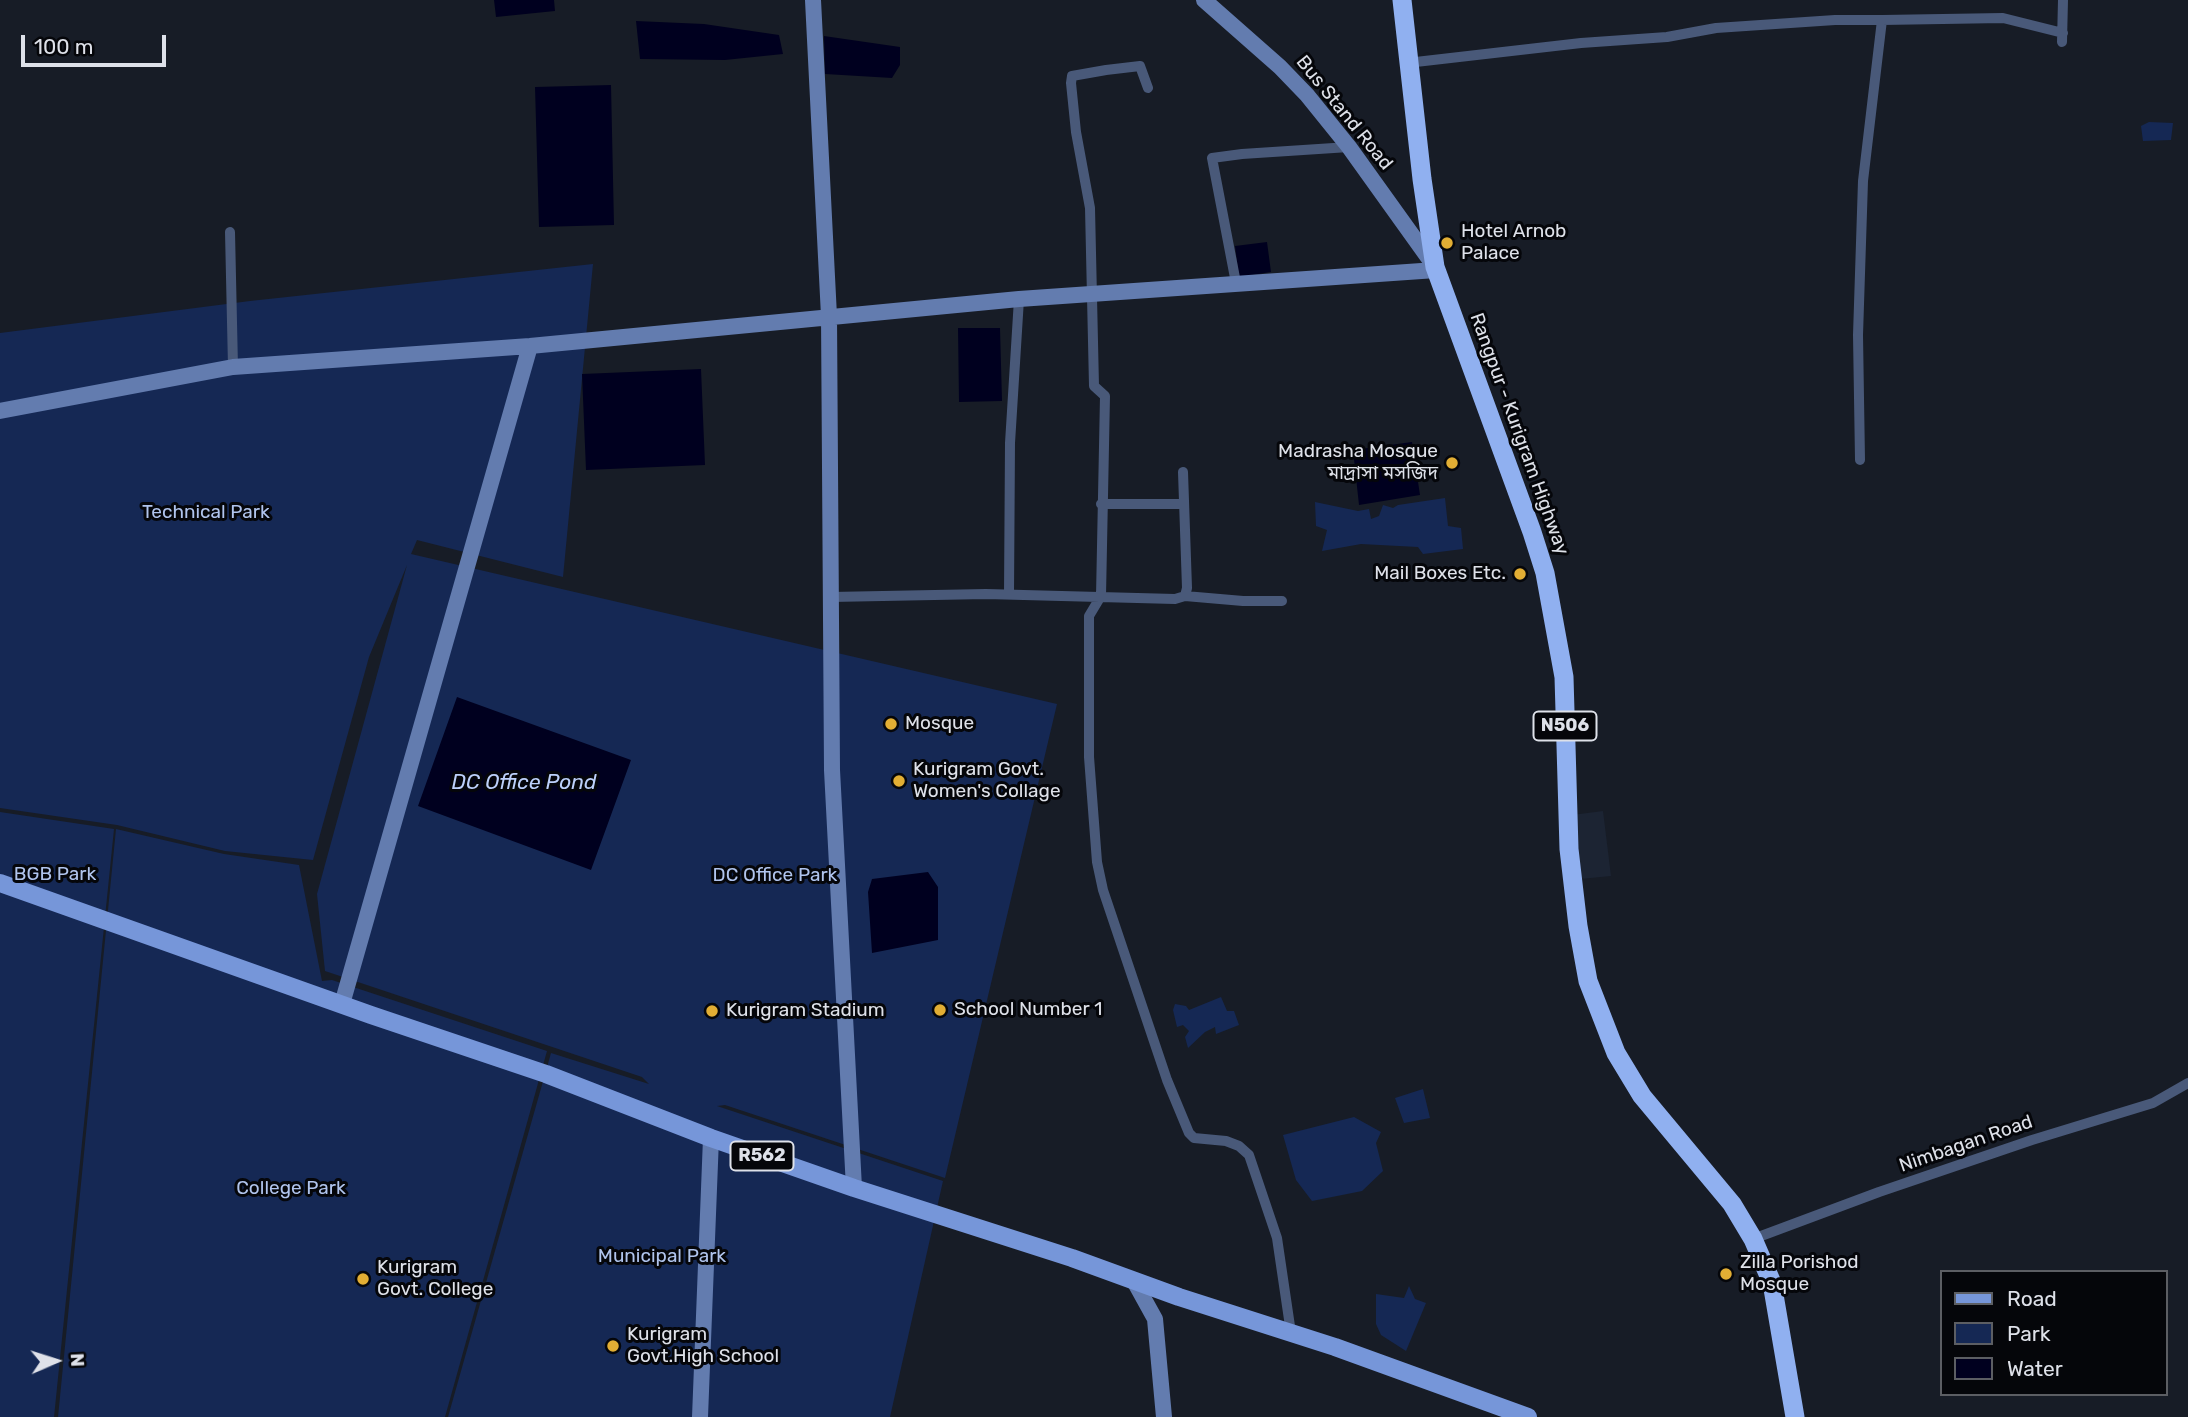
<!DOCTYPE html>
<meta charset="utf-8">
<style>
body{margin:0}
#map{position:relative;width:2188px;height:1417px;overflow:hidden;background:#171c26;font-family:Rubik,sans-serif}
canvas{display:block}
.legend{position:absolute;left:1940px;top:1270px;width:228px;height:126px;box-sizing:border-box;background:#05060a;border:2px solid #5c5e63;margin:0;padding:9px 12px;list-style:none;font-size:21px;color:#dee1e9}
.legend li{display:flex;align-items:center;gap:14px;height:35px}
.legend b{width:35px;border:2px solid #5c5e63}
.north{position:absolute;left:21px;top:1326px;width:70px;height:70px;-webkit-text-stroke:5px #05060a;paint-order:stroke;rotate:87deg;font-size:19px;font-weight:700;line-height:28px;text-align:center;color:#dee1e9}
.north::after{content:'';display:block;margin:auto;width:24px;height:32px;background:#dee1e9;clip-path:polygon(50% 0,100% 100%,50% 72%,0 100%)}
.scale{position:absolute;left:21px;top:35px;width:145px;height:32px;box-sizing:border-box;border:4px solid #dee1e9;border-top:0;padding-left:9px;font-size:21px;line-height:24px;white-space:nowrap;color:#dee1e9;-webkit-text-stroke:5px #05060a;paint-order:stroke}
</style>
<div id="map">
<canvas width="2188" height="1417"></canvas>
<ul class="legend">
<li><b style="height:9px;background:#7696d9"></b>Road</li>
<li><b style="height:19px;background:#152854"></b>Park</li>
<li><b style="height:19px;background:#00001f"></b>Water</li>
</ul>
<div class="north">N</div>
<div class="scale">100 m</div>
</div>
<script>
const context = document.querySelector('canvas').getContext('2d');
context.lineJoin = 'round';
function fill(path, color) {
  context.fillStyle = color;
  context.fill(path, 'evenodd');
}
function shape(rows) {
  const path = new Path2D();
  for (const r of rows) {
    path.moveTo(r[0], r[1]);
    for (let i = 2; i < r.length; i += 2) path.lineTo(r[i], r[i + 1]);
  }
  return path;
}
function strokePath(path, color, width, dash) {
  context.strokeStyle = color;
  context.lineWidth = width;
  context.lineCap = dash ? 'butt' : 'round';
  context.setLineDash(dash || []);
  context.stroke(path);
}
function drawText(font, color, halo, rows, align = 'center') {
  context.font = font + ' Rubik,"Noto Sans Bengali",sans-serif';
  context.lineWidth = 6;
  context.setLineDash([]);
  context.textBaseline = 'middle';
  context.strokeStyle = halo;
  context.fillStyle = color;
  for (const [text, x, y, turn = 0] of rows) {
    context.save();
    context.translate(x, y);
    context.rotate((+turn || 0) * Math.PI / 180);
    context.textAlign = isNaN(turn) ? turn : align;
    if (halo) context.strokeText(text, 0, 0);
    context.fillText(text, 0, 0);
    context.restore();
  }
}
fill(shape([
 [1603,811,1611,876,1580,879,1572,815]
]), '#1c2433');
fill(shape([
 [2149,122,2173,123,2171,140,2143,141,2141,126],
 [593,264,563,577,417,540,411,554,1057,704,945,1178,725,1105,717,1106,943,1181,890,1417,448,1417,551,1053,649,1084,642,1077,325,971,317,894,407,565,369,657,313,860,225,851,117,825,0,808,0,333,250,301],
 [1445,498,1448,526,1461,528,1463,549,1423,554,1418,547,1361,544,1322,551,1327,530,1316,526,1315,502,1358,511,1369,509,1371,519,1379,516,1383,505,1393,508,1398,505],
 [0,812,114,829,54,1417,0,1417],
 [116,829,224,854,299,865,322,981,332,980,547,1051,445,1417,58,1417],
 [1221,997,1227,1011,1234,1011,1239,1025,1216,1034,1215,1027,1205,1032,1188,1048,1185,1037,1189,1031,1183,1025,1177,1027,1173,1010,1175,1004,1186,1006,1189,1010],
 [1423,1089,1430,1118,1404,1123,1395,1098],
 [1354,1117,1381,1132,1376,1143,1383,1171,1362,1191,1312,1201,1296,1180,1283,1135],
 [1409,1286,1415,1299,1426,1303,1406,1351,1381,1335,1376,1324,1376,1294,1404,1298]
]), '#152854');
fill(shape([
 [494,0,554,0,555,11,496,17],
 [636,21,704,24,779,35,783,54,725,60,640,59],
 [824,36,900,47,900,65,892,78,825,74],
 [611,85,614,225,539,227,535,87],
 [1267,242,1271,272,1239,277,1235,246],
 [958,328,1000,328,1002,401,959,402],
 [701,369,705,465,586,470,582,374],
 [1412,442,1420,495,1359,505,1353,450],
 [457,697,631,760,591,870,418,806],
 [928,872,938,887,938,940,872,953,868,892,872,879]
]), '#00001f');
strokePath(shape([
 [1882,20,2003,18,2063,33],
 [2062,42,2063,0],
 [1407,63,1581,43,1667,37,1716,28,1835,20,1882,20,1863,181,1858,335,1860,460],
 [1148,88,1140,66,1106,70,1072,76,1071,83,1076,132,1090,208,1094,386,1105,396,1101,596,1089,616,1089,757,1097,862,1103,890,1167,1080,1189,1133,1194,1138,1226,1141,1239,1146,1249,1155,1277,1238,1291,1333],
 [230,232,233,367],
 [1236,283,1212,158,1242,154,1349,147],
 [1101,504,1184,504],
 [1009,594,1010,443,1019,299],
 [1185,596,1243,601,1282,601],
 [831,597,986,594,1175,599,1185,596,1187,588,1183,472],
 [1753,1239,1879,1192,2032,1140,2153,1103,2188,1083]
]), '#495979', 10);
strokePath(shape([
 [813,0,829,316,832,770,854,1188],
 [1204,0,1280,67,1307,95,1349,147,1435,267],
 [0,411,233,367,530,346,1019,299,1436,270],
 [342,1004,530,346],
 [1134,1281,1155,1319,1164,1417],
 [700,1417,711,1138]
]), '#637caf', 16);
strokePath(shape([
 [0,883,371,1015,546,1074,711,1138,854,1188,1072,1258,1179,1297,1335,1347,1528,1417]
]), '#7696d9', 18);
strokePath(shape([
 [1402,0,1422,179,1435,267,1532,532,1545,573,1564,677,1569,849,1578,926,1588,981,1616,1053,1642,1096,1732,1204,1753,1239,1772,1283,1795,1417]
]), '#90b0f0', 19);
for (const [x, y, r, color] of [
 [1447,243,7,"#e2ae34"],
 [1452,463,7,"#e2ae34"],
 [1520,574,7,"#e2ae34"],
 [891,724,7,"#e2ae34"],
 [899,781,7,"#e2ae34"],
 [940,1010,7,"#e2ae34"],
 [712,1011,7,"#e2ae34"],
 [1726,1274,7,"#e2ae34"],
 [363,1279,7,"#e2ae34"],
 [613,1346,7,"#e2ae34"]
]) {
  const dot = new Path2D();
  dot.arc(x, y, r, 0, 2 * Math.PI);
  context.fillStyle = color;
  context.fill(dot);
  strokePath(dot, '#05060a', 2.5);
}
for (const [x, y, w] of [
 [1565,726,63],
 [762,1156,63]
]) {
  const box = new Path2D();
  box.roundRect(x - w / 2, y - 14.5, w, 29, 5);
  context.fillStyle = '#05060a';
  context.fill(box);
  strokePath(box, '#dee1e9', 2);
}
drawText('bold 18px', '#dee1e9', null, [
 ["N506",1565,726],
 ["R562",762,1156]
]);
drawText('19px', '#dee1e9', '#05060a', [
 ["Bus Stand Road",1344,113,51],
 ["Rangpur - Kurigram Highway",1519,434,70],
 ["Nimbagan Road",1966,1144,-19]
]);
drawText('19px', '#dee1e9', '#05060a', [
 ["Hotel Arnob",1461,232],
 ["Palace",1461,254],
 ["Madrasha Mosque",1438,452,"right"],
 ["মাদ্রাসা মসজিদ",1438,474,"right"],
 ["Mail Boxes Etc.",1506,574,"right"],
 ["Mosque",905,724],
 ["Kurigram Govt.",913,770],
 ["Women's Collage",913,792],
 ["School Number 1",954,1010],
 ["Kurigram Stadium",726,1011],
 ["Zilla Porishod",1740,1263],
 ["Mosque",1740,1285],
 ["Kurigram",377,1268],
 ["Govt. College",377,1290],
 ["Kurigram",627,1335],
 ["Govt.High School",627,1357]
], 'left');
drawText('19px', '#b0c4ed', '#05060a', [
 ["Technical Park",206,513],
 ["BGB Park",55,875],
 ["DC Office Park",775,876],
 ["College Park",291,1189],
 ["Municipal Park",662,1257]
]);
drawText('italic 21px', '#bcd0fa', '#05060a', [
 ["DC Office Pond",524,783]
]);
</script>
